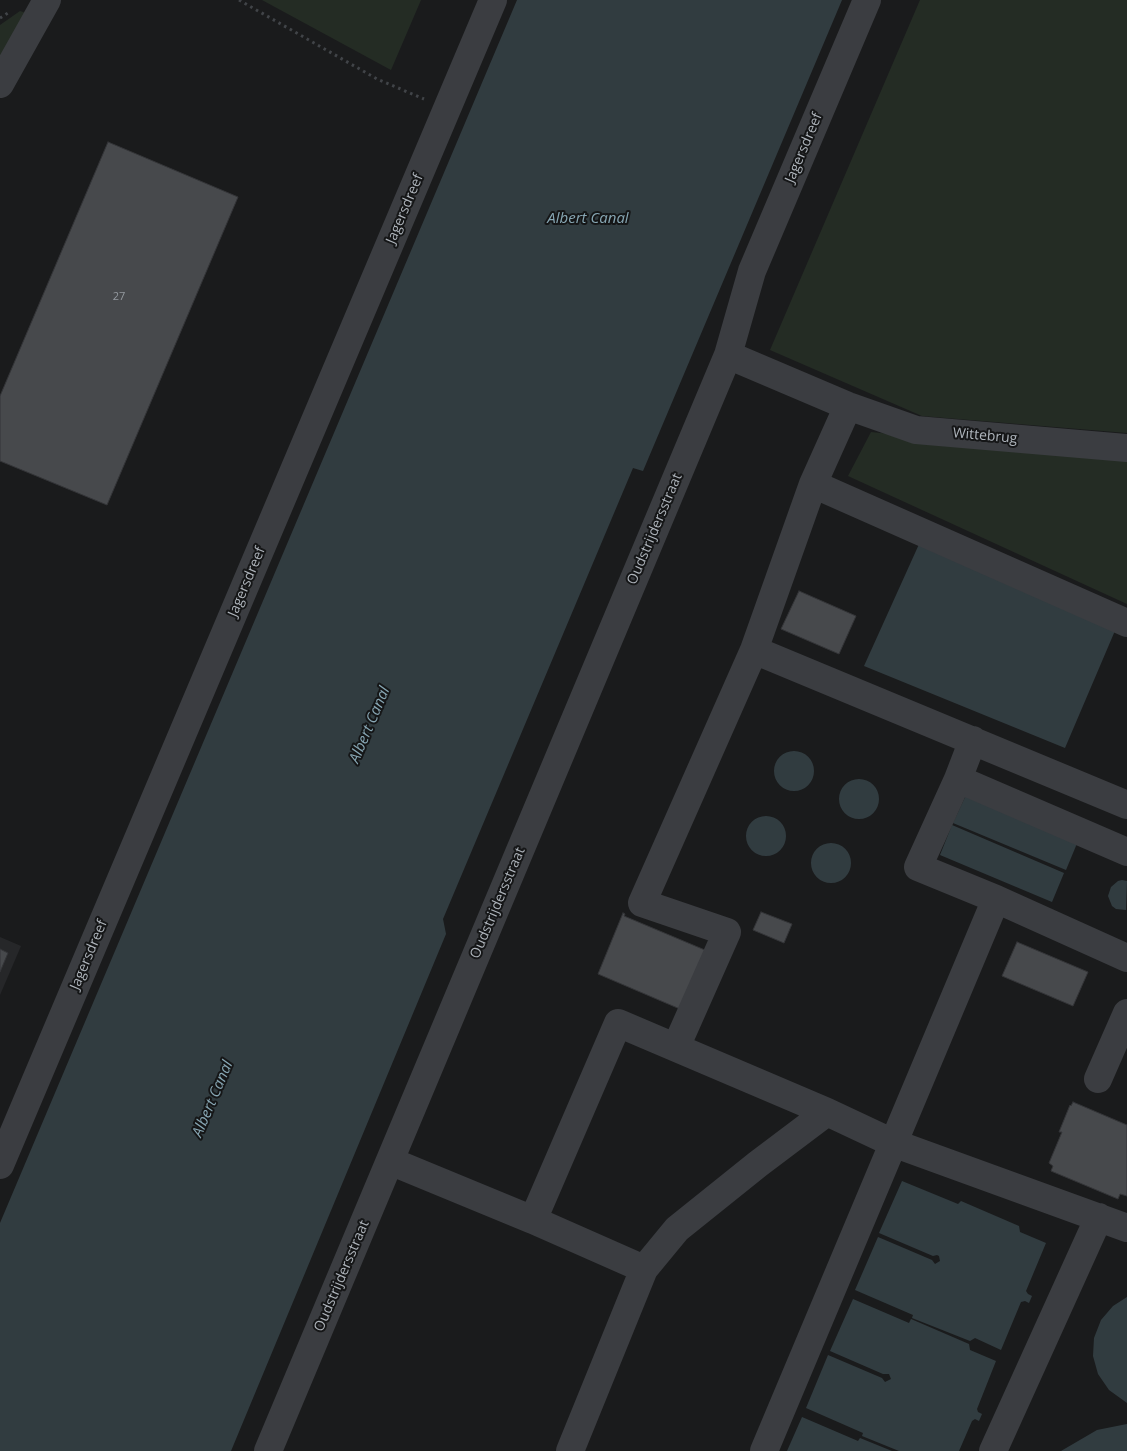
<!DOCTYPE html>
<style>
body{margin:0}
canvas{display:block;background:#1a1b1c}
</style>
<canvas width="1127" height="1451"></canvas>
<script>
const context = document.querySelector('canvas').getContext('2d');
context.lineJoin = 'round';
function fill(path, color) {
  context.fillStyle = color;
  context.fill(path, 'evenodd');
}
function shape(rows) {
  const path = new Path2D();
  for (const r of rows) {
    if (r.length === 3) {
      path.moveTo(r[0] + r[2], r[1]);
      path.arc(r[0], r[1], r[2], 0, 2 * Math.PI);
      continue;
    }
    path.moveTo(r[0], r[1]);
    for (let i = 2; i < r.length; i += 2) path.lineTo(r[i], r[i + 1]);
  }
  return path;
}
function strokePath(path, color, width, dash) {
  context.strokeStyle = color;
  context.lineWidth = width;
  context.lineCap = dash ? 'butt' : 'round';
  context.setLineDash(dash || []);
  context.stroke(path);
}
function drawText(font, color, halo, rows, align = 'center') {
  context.font = font + ' "Open Sans",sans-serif';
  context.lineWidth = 4;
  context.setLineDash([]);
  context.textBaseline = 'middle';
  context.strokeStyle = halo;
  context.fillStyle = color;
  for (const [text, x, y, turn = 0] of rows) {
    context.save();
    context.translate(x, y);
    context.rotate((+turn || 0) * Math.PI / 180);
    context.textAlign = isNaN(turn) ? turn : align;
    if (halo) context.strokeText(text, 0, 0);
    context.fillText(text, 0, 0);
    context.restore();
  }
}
fill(shape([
 [0,937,21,946,0,995]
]), '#262729');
fill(shape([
 [262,0,421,0,391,70],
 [920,0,1127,0,1127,433,922,416,770,350],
 [20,11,26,13,0,57,0,25],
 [871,432,1127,459,1127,604,848,476]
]), '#242c24');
fill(shape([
 [517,0,842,0,643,471,633,468,443,919,446,934,231,1451,0,1451,0,1223],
 [920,542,1117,626,1065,748,864,666],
 [794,771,20],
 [859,799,20],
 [967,793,1078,841,1066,870,953,823],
 [766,836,20],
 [952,825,1064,873,1052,902,940,855],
 [831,863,20],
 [1122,880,1127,881,1126,910,1116,909,1112,906,1108,896,1111,887,1118,881],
 [902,1181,958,1204,961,1201,1019,1226,1020,1232,1046,1243,1026,1291,1028,1294,1032,1296,1029,1303,1025,1301,1021,1302,1001,1350,975,1338,970,1341,912,1318,913,1315,855,1290,878,1237,932,1260,935,1264,940,1261,939,1256,937,1255,933,1256,879,1233],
 [1127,1297,1127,1403,1109,1390,1098,1374,1093,1356,1094,1338,1101,1320,1113,1306],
 [853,1299,909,1323,911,1319,969,1344,970,1350,996,1361,977,1409,978,1412,982,1414,979,1421,975,1419,972,1421,959,1451,899,1451,862,1436,863,1433,806,1408,828,1355,882,1378,885,1382,891,1379,889,1374,883,1374,830,1351],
 [802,1417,858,1441,860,1438,892,1451,787,1451],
 [1127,1424,1127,1451,1061,1451,1097,1430]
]), '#313c40');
const building = shape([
 [108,142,238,197,107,505,0,461,0,396,108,142],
 [799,591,856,616,839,654,781,629,799,591],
 [761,912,792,924,784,943,753,930,761,912],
 [623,913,625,914,624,916,712,953,687,1012,598,974,623,913],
 [1017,942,1088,972,1073,1006,1002,976,1017,942],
 [0,949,8,953,0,972,0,949],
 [1073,1102,1127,1125,1127,1196,1120,1194,1118,1199,1051,1171,1053,1166,1049,1163,1062,1132,1059,1132,1070,1105,1071,1106,1073,1102]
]);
fill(building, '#47494c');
strokePath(building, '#343538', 1);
strokePath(shape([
 [239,0,377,79,424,99],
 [0,18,8,13]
]), '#414448', 3, [2.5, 4]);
strokePath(shape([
 [0,84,47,0],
 [728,355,848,406,916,430,1127,448],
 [813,484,1127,623],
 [754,650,1127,805],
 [973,740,958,779,918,867,996,899,1127,958],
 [958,779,1127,852],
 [676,1047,727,932,642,903,754,650,813,484,848,406],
 [1098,1079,1127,1013],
 [390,1161,533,1220,644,1269],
 [0,1165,493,0],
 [533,1220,618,1023,827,1112,893,1143,1127,1228],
 [268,1451,728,355,752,271,867,0],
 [570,1451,644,1269,677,1229,758,1164,827,1112],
 [764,1451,996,899],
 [993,1451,1099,1217]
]), '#3b3d41', 28);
drawText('11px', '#94999f', null, [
 ["27",119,297]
]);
drawText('14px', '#aeb4bb', '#151617', [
 ["Jagersdreef",804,148,-67],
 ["Jagersdreef",405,209,-67],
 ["Wittebrug",985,436,5],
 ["Oudstrijdersstraat",655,529,-67],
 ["Jagersdreef",247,582,-67],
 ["Oudstrijdersstraat",498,903,-67],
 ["Jagersdreef",89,955,-67],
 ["Oudstrijdersstraat",342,1276,-67]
]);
drawText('italic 15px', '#87a6b3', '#151617', [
 ["Albert Canal",588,219],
 ["Albert Canal",370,725,-67],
 ["Albert Canal",213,1099,-67]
]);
</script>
